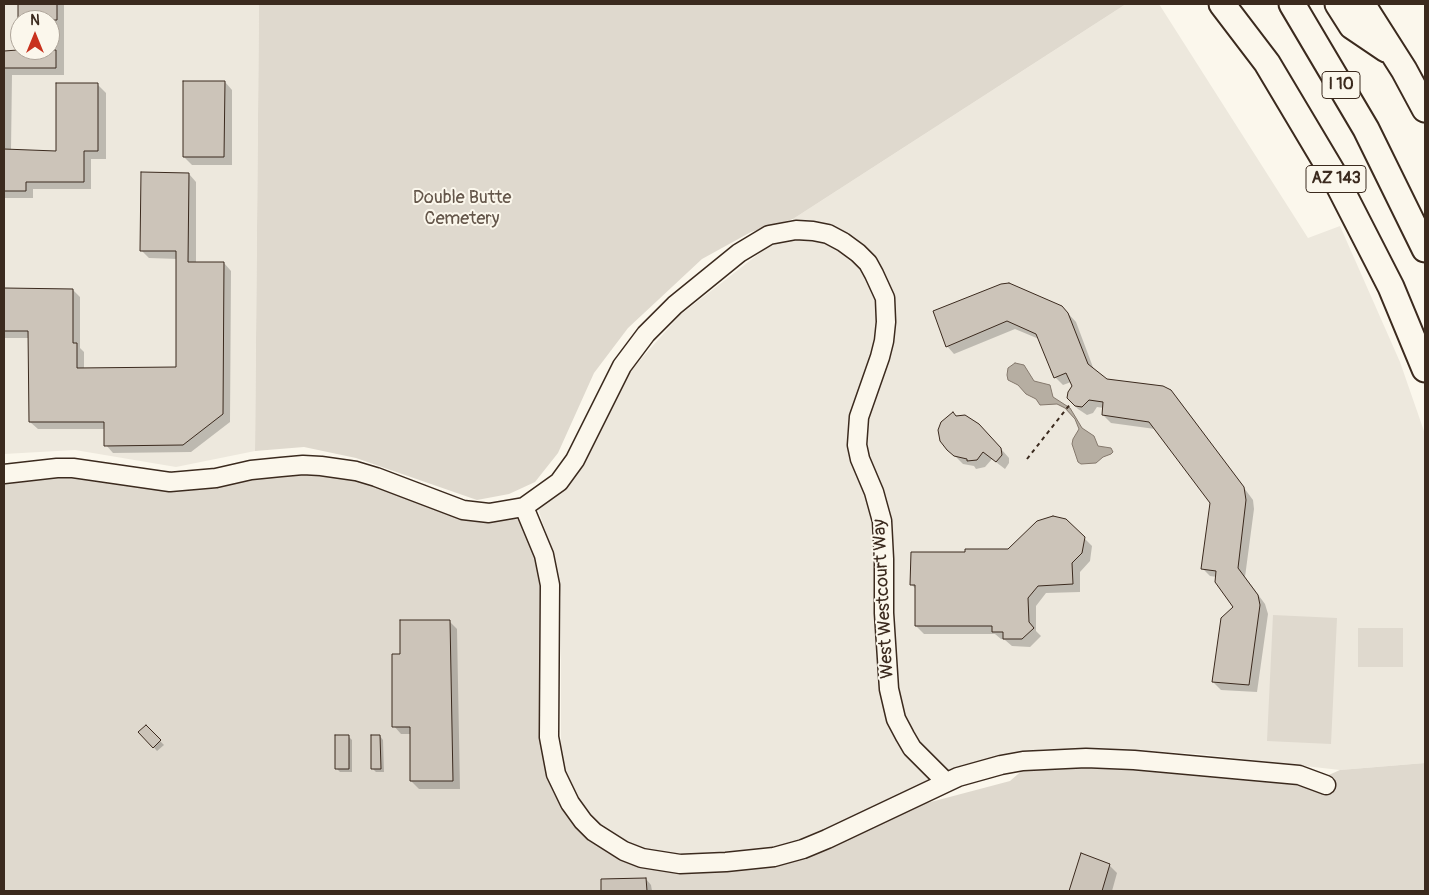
<!DOCTYPE html>
<style>
body{margin:0}
#map{position:relative;width:1429px;height:895px;overflow:hidden;background:#fbf7ec;font-family:Pangolin,sans-serif}
canvas{display:block}
.frame{position:absolute;inset:0;border:5px solid #3b2a1e;pointer-events:none}
.north{position:absolute;left:10px;top:10px;width:50px;height:50px;box-sizing:border-box;background:#fbf7ec;border:1px solid #aea59a;border-radius:50%;rotate:0deg;font-size:14px;font-weight:700;line-height:20px;text-align:center;color:#3b2a1e}
.north::after{content:'';display:block;margin:auto;width:18px;height:22px;background:#c8321e;clip-path:polygon(50% 0,100% 100%,50% 72%,0 100%)}
</style>
<div id="map">
<canvas width="1429" height="895"></canvas>
<div class="frame"></div>
<div class="north">N</div>
</div>
<script>
const context = document.querySelector('canvas').getContext('2d');
context.lineJoin = 'round';
function fill(path, color) {
  context.fillStyle = color;
  context.fill(path, 'evenodd');
}
function shape(rows) {
  const path = new Path2D();
  for (const r of rows) {
    path.moveTo(r[0], r[1]);
    for (let i = 2; i < r.length; i += 2) path.lineTo(r[i], r[i + 1]);
  }
  return path;
}
function strokePath(path, color, width, dash) {
  context.strokeStyle = color;
  context.lineWidth = width;
  context.lineCap = dash ? 'butt' : 'round';
  context.setLineDash(dash || []);
  context.stroke(path);
}
function drawText(font, color, halo, rows, align = 'center') {
  context.font = font + ' Pangolin,sans-serif';
  context.lineWidth = 4;
  context.setLineDash([]);
  context.textBaseline = 'middle';
  context.strokeStyle = halo;
  context.fillStyle = color;
  for (const [text, x, y, turn = 0] of rows) {
    context.save();
    context.translate(x, y);
    context.rotate((+turn || 0) * Math.PI / 180);
    context.textAlign = isNaN(turn) ? turn : align;
    if (halo) context.strokeText(text, 0, 0);
    context.fillText(text, 0, 0);
    context.restore();
  }
}
fill(shape([
 [4,4,259,4,255,451,176,467,75,450,4,454],
 [20,20,50,20,50,50,20,50],
 [1126,4,1159,4,1308,238,1340,226,1400,362,1425,434,1425,763,1340,770,1199,754,1134,750,1043,749,984,760,938,775,856,815,797,841,751,852,701,858,647,851,603,828,574,793,561,765,561,597,556,562,538,509,563,489,581,468,627,375,680,315,765,249,787,239,798,237,793,219]
]), '#ede8dd');
fill(shape([
 [259,4,1126,4,793,219,751,232,702,259,628,328,594,373,558,453,535,482,509,494,477,500,356,458,304,447,255,451],
 [323,472,513,517,523,522,528,531,543,578,541,739,543,754,548,775,602,847,748,867,908,808,1010,781,1025,768,1087,765,1322,778,1340,770,1425,763,1425,891,4,891,4,484,51,476,251,477],
 [1273,615,1337,618,1331,744,1267,741],
 [1358,628,1403,628,1403,667,1358,667]
]), '#dfd9ce');
const water = shape([
 [1015,363,1024,365,1034,381,1050,385,1053,397,1070,408,1082,428,1094,436,1098,446,1111,448,1113,452,1111,454,1103,457,1096,463,1081,464,1078,462,1072,444,1073,439,1079,429,1075,419,1065,408,1057,404,1040,405,1036,399,1026,394,1018,385,1008,380,1007,375,1008,368,1015,363]
]);
fill(water, '#b6aea2');
strokePath(water, '#85796d', 1);
fill(shape([
 [19,4,64,4,64,75,12,75,11,150,58,152,98,85,106,93,106,159,91,159,91,189,33,189,33,198,4,198,4,52,19,52],
 [20,20,50,20,50,50,20,50],
 [225,82,232,90,232,165,192,165,184,157],
 [189,174,196,182,196,263,224,263,231,271,230,422,191,452,113,453,106,445,105,429,38,429,30,422,30,338,4,338,4,289,73,290,80,297,80,348,84,352,84,369,177,368,178,259,149,258,142,251],
 [1062,307,1076,322,1094,370,1107,380,1173,394,1181,403,1253,500,1254,509,1245,577,1265,604,1268,614,1257,692,1221,690,1213,682,1235,607,1217,577,1210,576,1202,568,1211,503,1155,429,1111,423,1103,415,1104,408,1097,407,1093,413,1087,415,1078,409,1070,401,1073,386,1071,382,1063,385,1055,377,1039,339,1015,329,954,354,947,346,935,312],
 [956,417,987,433,1009,458,1009,463,1005,469,992,459,985,467,976,469,974,466,963,464,955,456],
 [1084,538,1092,546,1090,561,1080,572,1080,592,1046,593,1036,606,1036,631,1041,636,1030,647,1012,646,1005,640,1001,639,995,634,924,634,916,626,916,589,911,584,966,553,1008,550],
 [449,621,457,629,460,789,419,789,411,781,411,734,401,734,394,726,401,655],
 [146,727,164,745,157,751,140,732],
 [348,736,352,740,352,772,340,772,336,768],
 [380,736,383,740,384,772,376,772,373,769],
 [1082,855,1109,865,1117,873,1112,891,1070,891],
 [646,879,651,885,652,891,602,891,602,881]
]), '#0003');
const building = shape([
 [18,4,57,4,57,20,18,20,18,4],
 [18,50,56,50,56,68,4,68,4,51,18,50],
 [183,81,225,81,224,157,183,157,183,81],
 [56,83,98,83,98,151,84,151,84,182,26,182,26,191,4,191,4,149,56,151,56,83],
 [141,172,189,173,188,262,224,262,223,414,183,445,104,446,104,422,29,422,28,331,4,331,4,288,73,289,73,343,77,343,77,368,176,367,176,251,140,251,141,172],
 [1009,283,1062,306,1068,313,1088,364,1107,379,1163,386,1171,390,1244,487,1246,500,1238,568,1258,595,1260,605,1249,685,1212,682,1221,618,1233,607,1215,582,1216,571,1201,569,1210,503,1149,422,1102,415,1103,402,1089,400,1082,407,1075,406,1067,398,1068,392,1072,386,1066,373,1054,378,1036,334,1007,321,946,347,933,311,1001,284,1009,283],
 [953,412,956,416,965,415,979,424,1001,448,1002,455,996,462,983,452,977,460,967,461,967,459,954,456,947,450,940,441,938,430,941,422,953,412],
 [1053,516,1066,519,1085,537,1082,553,1072,563,1073,584,1038,586,1028,598,1029,622,1034,628,1022,639,1003,639,1003,632,992,632,992,626,915,626,915,585,910,585,911,552,965,552,965,549,1008,549,1037,521,1053,516],
 [400,620,450,620,453,781,410,781,410,727,392,727,392,654,400,654,400,620],
 [146,725,161,740,153,748,138,732,146,725],
 [335,735,349,735,349,769,335,769,335,735],
 [371,735,380,735,381,769,371,769,371,735],
 [1081,853,1110,864,1102,891,1069,891,1081,853],
 [646,878,647,891,601,891,601,879,646,878]
]);
fill(building, '#ccc4b9');
strokePath(building, '#3b2a1e', 1);
const minor = shape([
 [4,474,57,468,73,468,170,482,216,478,251,470,281,467,303,465,321,466,356,471,376,477,463,510,489,513,524,507,544,555,550,585,549,737,556,774,570,803,583,821,594,832,624,851,642,858,680,864,726,862,774,857,803,849,827,839,958,777,1001,765,1023,761,1086,758,1134,760,1299,775,1326,785],
 [524,507,559,482,575,460,622,366,646,334,675,305,739,253,769,235,796,230,813,231,828,234,843,242,858,253,868,263,874,274,885,298,886,322,884,341,880,357,859,417,857,445,860,459,874,492,882,521,884,559,884,613,889,689,896,719,905,736,912,748,946,782]
]);
const highway = shape([
 [1222,4,1267,63,1332,172,1391,287,1425,369],
 [1292,4,1366,129,1425,249],
 [1338,4,1352,26,1386,49],
 [1362,4,1404,70,1425,109]
]);
strokePath(minor, '#3b2a1e', 21);
strokePath(highway, '#3b2a1e', 29);
strokePath(shape([
 [1027,459,1071,403]
]), '#3b2a1e', 2, [4, 4]);
strokePath(minor, '#fbf7ec', 18);
strokePath(highway, '#fbf7ec', 25);
for (const [x, y, w] of [
 [1341,85,38],
 [1336,179,60]
]) {
  const box = new Path2D();
  box.roundRect(x - w / 2, y - 13.5, w, 27, 4);
  context.fillStyle = '#fbf7ec';
  context.fill(box);
  strokePath(box, '#3b2a1e', 1);
}
drawText('bold 16px', '#3b2a1e', null, [
 ["I 10",1341,85],
 ["AZ 143",1336,179]
]);
drawText('18px', '#64564a', '#fbf7ec', [
 ["Double Butte",462,198],
 ["Cemetery",462,219]
]);
drawText('18px', '#3b2a1e', '#fbf7ec', [
 ["West Westcourt Way",884,599,-93]
]);
</script>
